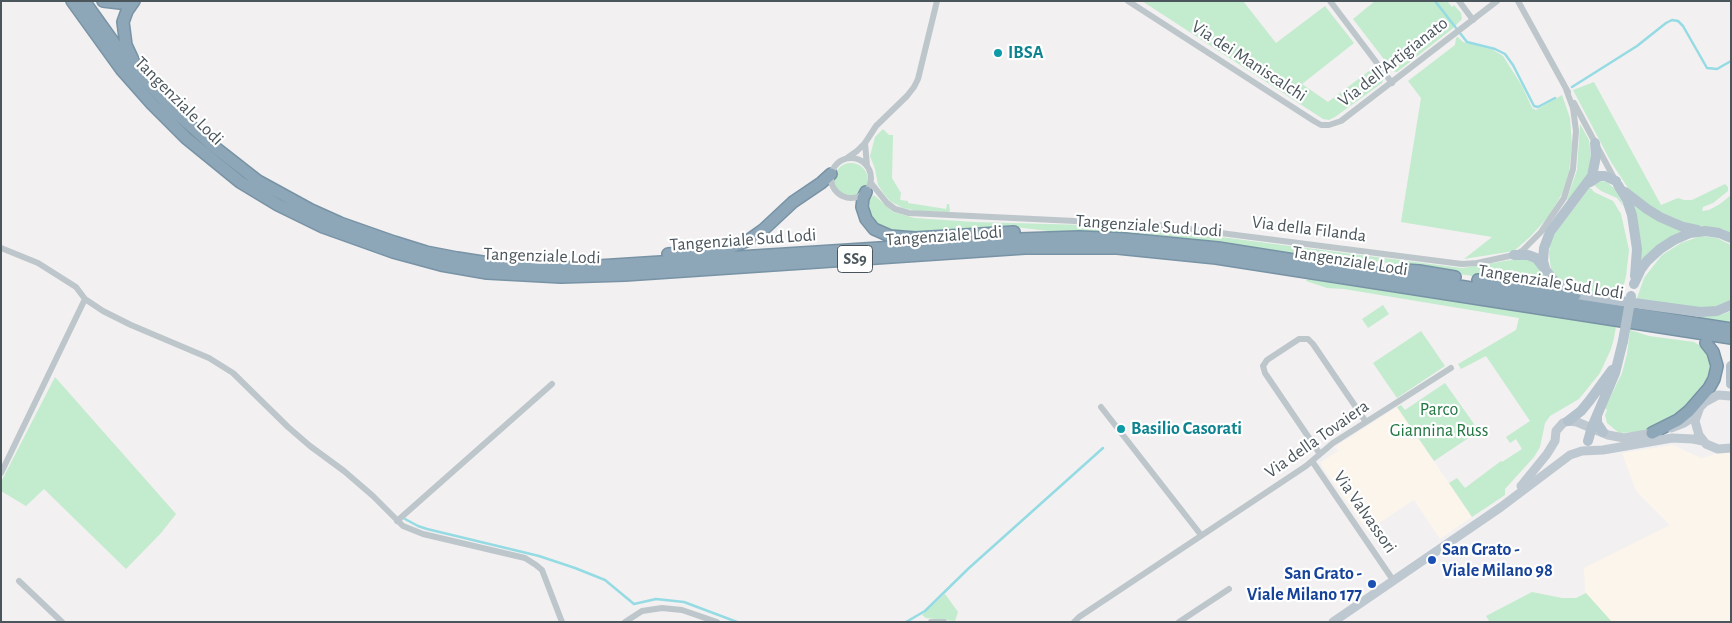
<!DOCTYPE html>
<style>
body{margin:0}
#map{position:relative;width:1732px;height:623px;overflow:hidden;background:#f2f0f0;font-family:"Alegreya Sans",sans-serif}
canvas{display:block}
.frame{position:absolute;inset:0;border:2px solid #4a555c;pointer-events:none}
</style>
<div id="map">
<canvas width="1732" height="623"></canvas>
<div class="frame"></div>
</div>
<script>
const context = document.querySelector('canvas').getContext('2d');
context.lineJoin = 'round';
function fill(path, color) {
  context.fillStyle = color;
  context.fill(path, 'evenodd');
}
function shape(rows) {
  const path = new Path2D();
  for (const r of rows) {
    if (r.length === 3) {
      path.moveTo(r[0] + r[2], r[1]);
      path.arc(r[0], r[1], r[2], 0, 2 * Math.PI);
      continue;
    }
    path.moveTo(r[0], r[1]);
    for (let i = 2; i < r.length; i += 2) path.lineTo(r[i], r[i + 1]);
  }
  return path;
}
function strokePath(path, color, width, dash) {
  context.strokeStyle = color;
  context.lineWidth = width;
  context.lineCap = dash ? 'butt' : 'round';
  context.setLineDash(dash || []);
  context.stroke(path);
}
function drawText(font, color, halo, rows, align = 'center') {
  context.font = font + ' "Alegreya Sans",sans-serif';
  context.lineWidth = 4.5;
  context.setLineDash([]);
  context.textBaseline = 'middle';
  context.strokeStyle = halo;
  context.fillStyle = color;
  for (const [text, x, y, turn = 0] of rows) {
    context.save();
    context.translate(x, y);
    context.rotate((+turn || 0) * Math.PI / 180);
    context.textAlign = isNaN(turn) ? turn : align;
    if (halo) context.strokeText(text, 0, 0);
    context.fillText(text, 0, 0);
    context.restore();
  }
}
fill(shape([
 [1397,407,1472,517,1440,539,1414,500,1367,531,1321,465,1321,462,1338,451,1335,447],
 [1673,445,1701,458,1731,450,1731,622,1612,622,1585,592,1584,568,1670,525,1636,491,1622,453]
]), '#fbf5ec');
fill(shape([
 [1142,1,1243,1,1276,43,1325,6,1354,43,1302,84,1328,102,1373,68,1383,80,1382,83,1335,117,1329,120,1323,119],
 [1375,1,1447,1,1452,7,1454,5,1461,13,1462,19,1452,29,1397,72,1393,71,1353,19],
 [1458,37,1463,42,1493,50,1503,56,1522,86,1532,108,1536,110,1562,95,1570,118,1572,145,1569,172,1563,192,1549,216,1531,236,1514,251,1464,259,1492,237,1401,222,1421,98,1408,81,1455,45,1456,38],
 [1594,82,1661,205,1678,198,1684,200,1692,200,1725,184,1728,187,1728,191,1713,203,1703,207,1702,211,1709,210,1720,204,1731,195,1731,233,1723,229,1690,225,1654,209,1628,188,1611,162,1573,90],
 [1580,124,1589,140,1591,158,1589,172,1569,201,1567,199,1577,170],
 [883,129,889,135,893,135,892,178,901,193,900,200,908,201,908,203,946,209,947,204,949,204,950,211,949,212,918,211,903,208,890,201,884,194,878,185,875,169,870,156,875,137],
 [851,180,17],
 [1600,181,1607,182,1616,190,1624,207,1617,198,1601,191,1594,185],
 [1590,187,1594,192,1613,201,1621,214,1629,250,1626,276,1621,297,1575,291,1562,285,1551,269,1549,253,1551,239],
 [874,195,893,212,915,218,974,222,1123,226,1158,229,1462,268,1523,258,1533,261,1544,272,1552,286,1551,288,1381,262,1324,258,1230,244,1157,235,1057,232,1015,227,928,233,894,232,888,231,871,221,866,207,868,201],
 [1632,203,1683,231,1640,263],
 [1701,236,1717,238,1731,245,1731,301,1711,309,1636,301,1644,278,1662,255,1681,243],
 [1308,279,1616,326,1614,338,1611,349,1600,373,1579,399,1550,416,1545,423,1540,447,1534,457,1505,489,1505,495,1472,517,1449,483,1457,478,1465,488,1501,461,1502,462,1522,449,1516,439,1510,443,1506,437,1530,421,1486,356,1461,369,1458,364,1516,330,1519,318,1344,289,1327,288,1306,281],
 [1383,305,1389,314,1368,328,1362,319],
 [1731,311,1731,323,1702,318,1703,316,1721,315],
 [1630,330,1649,336,1694,342,1699,345,1707,353,1711,366,1710,372,1696,396,1678,414,1657,426,1637,432,1619,433,1607,423,1605,415,1607,410,1605,408,1622,373,1627,354],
 [1421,331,1445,366,1397,398,1373,363],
 [55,377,176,514,161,533,126,569,44,489,26,506,1,491,1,482],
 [1445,383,1479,431,1434,461,1397,407,1401,405,1405,410],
 [1532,592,1562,598,1576,598,1586,593,1612,622,1490,622,1486,616],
 [945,594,958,612,955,621,926,618,922,615]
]), '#c3ebce');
strokePath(shape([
 [1435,1,1467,42,1495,49,1505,54,1513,65,1534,106,1538,107,1555,98],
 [1572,87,1637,46,1666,23,1672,20,1678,21,1683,26,1707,68,1717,69,1731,61],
 [405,519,418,526,427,529,539,556,575,568,605,580,634,604,656,599,684,602,737,622],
 [906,622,925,611,969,568,1103,448]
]), '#95dbe3', 2.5);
const highway = shape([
 [72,1,121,69,152,104,186,138,240,182,278,205,323,227,393,252,441,265,487,273,561,277,625,275,1025,248,1117,248,1216,258,1731,338],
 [84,1,122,54,173,110,212,145,258,181,311,210,340,223,394,242,426,252,457,258,508,266,567,268,1020,239,1079,237,1125,239,1218,248,1731,329],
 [103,1,120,3,130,1],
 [133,60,126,45,123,22,127,11,134,1],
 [866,192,863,198,862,207,866,219,874,229,890,236,915,238,1014,232],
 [668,254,713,251,734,246,749,240,763,230,793,202,821,183,831,174],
 [1404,270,1419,271,1455,277],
 [1478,280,1575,295],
 [1652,433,1678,420,1689,411,1709,388,1714,379,1717,366,1713,352,1706,343]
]);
strokePath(highway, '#7893a5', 14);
strokePath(shape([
 [1128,1,1314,121,1321,125,1329,125,1341,121,1497,1],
 [1330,1,1392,83],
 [1459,1,1473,20],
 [1518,1,1568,92],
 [1574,103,1615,180],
 [865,143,867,166],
 [851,178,20],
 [847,158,857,151,865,143,876,126,907,96,914,87,918,79,937,1],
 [871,183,887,203,895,209,909,213,1158,225,1462,264,1477,263,1514,255,1522,251,1541,232,1564,198,1573,169,1576,131,1573,108,1566,89],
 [1,248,38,263,76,287,85,299,1,473],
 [85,299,103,311,131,325,209,358,233,373,288,427,310,446,344,471,373,496,403,526,423,534,525,558,536,565,542,570,562,622],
 [1101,407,1201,535],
 [1320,454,1265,373,1263,366,1267,360,1299,339,1308,339,1313,344,1366,422],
 [1312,461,1393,580],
 [397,521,552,384],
 [19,581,62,622],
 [625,622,642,611,662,608,682,610,717,622],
 [931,622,944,622],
 [1074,622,1079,617,1306,466,1333,443,1451,368],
 [1179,622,1229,589]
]), '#bdc6cb', 6);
strokePath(shape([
 [1731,396,1718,395,1705,402,1700,407,1695,421,1699,435,1706,444,1718,449,1731,448],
 [1671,428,1684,423,1697,414],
 [1521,486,1547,454,1555,441,1556,431,1563,423,1568,421,1577,422,1608,435,1624,438,1658,432],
 [1333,622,1501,507,1570,455,1582,451,1603,450,1672,438,1693,439,1703,441]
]), '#bec8d0', 9);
strokePath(shape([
 [1590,182,1599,176,1605,176,1616,181],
 [1618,185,1627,200,1632,215,1637,249,1635,276],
 [1625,192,1647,209,1660,217,1683,227,1697,230],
 [1514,255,1528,255,1536,258,1556,283,1566,291,1575,295,1700,312,1717,311,1731,305],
 [1545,268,1543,261,1544,248,1550,232,1592,176,1596,156,1595,143],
 [1634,284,1641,269,1647,261,1660,249,1674,240,1690,233,1705,231,1719,233,1731,238],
 [1731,366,1731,384],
 [1597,415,1597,423,1603,432],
 [1568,421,1581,411,1590,400,1612,370],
 [1588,441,1592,427,1615,373,1623,341]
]), '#b3c2cc', 10);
strokePath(highway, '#8da7b9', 11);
strokePath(shape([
 [1623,341,1631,296]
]), '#b3c2cc', 10);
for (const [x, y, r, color] of [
 [998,53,5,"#0f9aa8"],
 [1121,429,5,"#0f9aa8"],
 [1432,560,5,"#1a4fb4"],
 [1372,584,5,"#1a4fb4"]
]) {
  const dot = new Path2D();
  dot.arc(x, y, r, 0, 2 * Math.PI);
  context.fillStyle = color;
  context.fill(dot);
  strokePath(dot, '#fff', 2);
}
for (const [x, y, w] of [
 [855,259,35]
]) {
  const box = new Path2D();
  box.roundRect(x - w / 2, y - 13.5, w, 27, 4);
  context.fillStyle = '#fff';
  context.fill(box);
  strokePath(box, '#4a555c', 1);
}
drawText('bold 16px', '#4a555c', null, [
 ["SS9",855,259]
]);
drawText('bold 18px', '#0d838f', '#fff', [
 ["IBSA",1008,53],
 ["Basilio Casorati",1131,429]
], 'left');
drawText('18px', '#4a555c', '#fff', [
 ["Via dei Maniscalchi",1249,61,33],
 ["Via dell'Artigianato",1393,62,-38],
 ["Tangenziale Lodi",179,101,45],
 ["Tangenziale Sud Lodi",1149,226,4],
 ["Via della Filanda",1309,229,7],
 ["Tangenziale Lodi",944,236,-4],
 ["Tangenziale Sud Lodi",743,240,-4],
 ["Tangenziale Lodi",542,256,2],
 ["Tangenziale Lodi",1350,261,9],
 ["Tangenziale Sud Lodi",1551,282,9],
 ["Via della Tovaiera",1317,439,-35],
 ["Via Valvassori",1365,512,55]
]);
drawText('18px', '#217642', '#fff', [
 ["Parco",1439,410],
 ["Giannina Russ",1439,431]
]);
drawText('bold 18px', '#164399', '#fff', [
 ["San Grato -",1442,550],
 ["Viale Milano 98",1442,571],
 ["San Grato -",1362,574,"right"],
 ["Viale Milano 177",1362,595,"right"]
], 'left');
</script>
